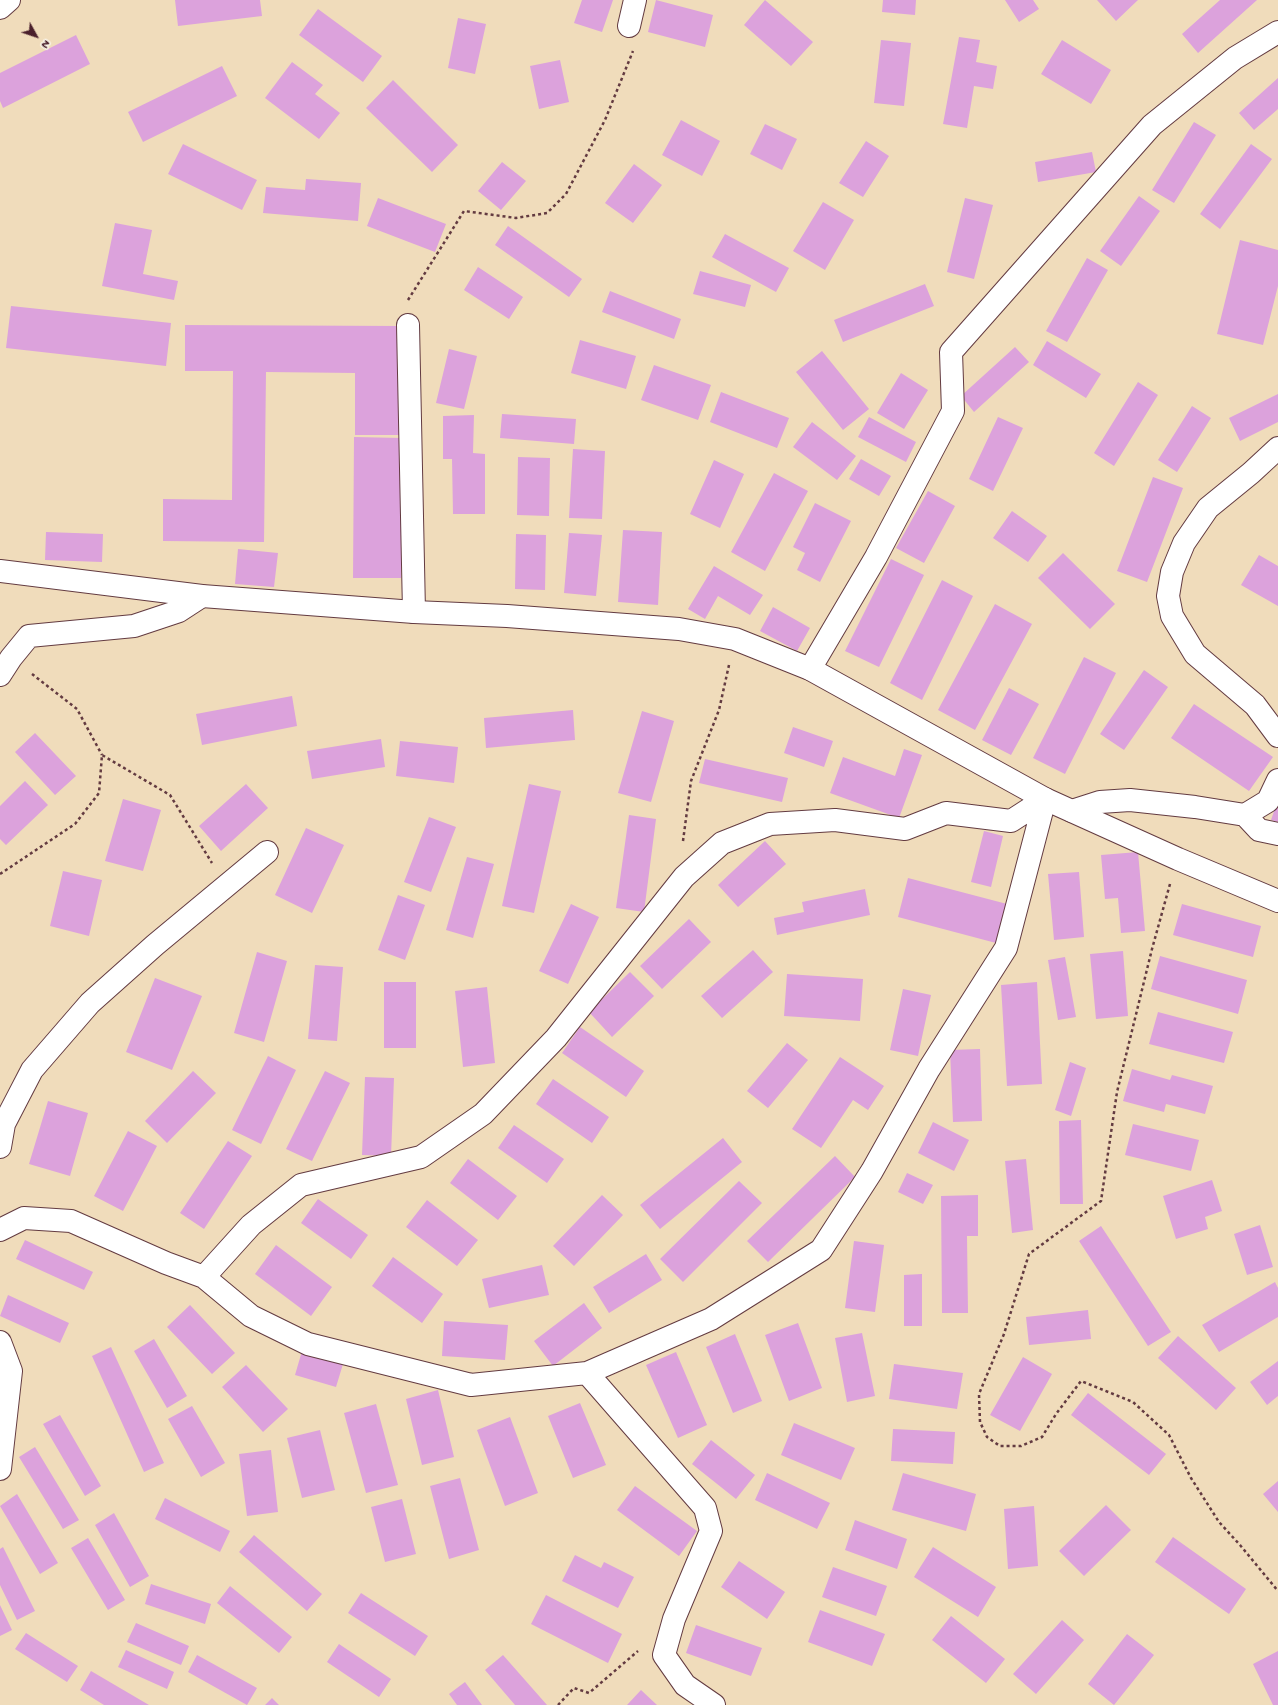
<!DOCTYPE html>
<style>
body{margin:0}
#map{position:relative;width:1278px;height:1705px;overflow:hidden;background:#f0dcbb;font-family:"Gochi Hand",sans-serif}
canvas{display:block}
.north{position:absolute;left:16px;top:16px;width:40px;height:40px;-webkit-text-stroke:3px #fbf7ec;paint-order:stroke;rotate:130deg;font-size:11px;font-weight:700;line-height:16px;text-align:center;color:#4a1f2b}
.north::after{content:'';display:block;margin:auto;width:14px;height:18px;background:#4a1f2b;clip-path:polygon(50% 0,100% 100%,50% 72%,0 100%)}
</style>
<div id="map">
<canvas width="1278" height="1705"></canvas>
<div class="north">N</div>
</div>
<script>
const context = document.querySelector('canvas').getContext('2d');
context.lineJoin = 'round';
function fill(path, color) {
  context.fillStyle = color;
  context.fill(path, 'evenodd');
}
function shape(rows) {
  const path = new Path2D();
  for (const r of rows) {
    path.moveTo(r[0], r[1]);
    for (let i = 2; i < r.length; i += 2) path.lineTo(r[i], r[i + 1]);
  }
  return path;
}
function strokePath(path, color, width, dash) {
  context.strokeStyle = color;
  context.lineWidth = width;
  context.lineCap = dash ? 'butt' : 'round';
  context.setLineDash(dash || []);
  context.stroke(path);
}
fill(shape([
 [175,0,260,0,262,16,178,26],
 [582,0,613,0,602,32,574,23],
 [656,0,713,15,705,47,648,32],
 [765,0,813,42,791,66,744,25],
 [883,0,916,0,915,15,882,12],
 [1005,0,1033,0,1039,9,1019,22],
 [1097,0,1138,0,1116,21],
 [1220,0,1257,0,1198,53,1182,34],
 [318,9,382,56,363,82,299,35],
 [458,18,486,24,475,74,448,68],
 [76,35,90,64,3,108,0,101,0,73],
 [959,37,980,40,976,62,997,66,993,89,974,86,967,128,943,124],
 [881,40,911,43,904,106,874,103],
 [1062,40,1111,70,1091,104,1041,74],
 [560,60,569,102,539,109,530,66],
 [292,62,323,85,315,94,340,113,319,139,265,98],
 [222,66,237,96,143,142,128,112],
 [1278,78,1278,109,1254,130,1239,113],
 [393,80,458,145,432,172,366,108],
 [681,120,720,141,702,176,662,155],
 [1194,122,1216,135,1174,203,1152,190],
 [765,124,797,139,782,170,750,154],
 [866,141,889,156,863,197,839,183],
 [183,144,257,180,242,210,168,174],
 [1251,144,1272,159,1220,229,1200,214],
 [1092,152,1096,172,1038,182,1035,162],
 [502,162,526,181,501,210,478,191],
 [634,164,662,185,633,223,605,203],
 [306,179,361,183,358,221,263,213,266,187,305,190],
 [1139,196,1160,211,1121,266,1100,251],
 [378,198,446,224,435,252,367,226],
 [965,198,993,205,974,279,947,272],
 [823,202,854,220,825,270,793,251],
 [115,223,152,230,143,274,178,281,174,300,102,286],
 [508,226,582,279,569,297,495,245],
 [725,234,789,268,776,292,712,257],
 [1240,240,1278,250,1278,286,1263,345,1217,334],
 [1087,258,1108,270,1067,342,1046,331],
 [478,267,523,297,509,319,464,290],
 [700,271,751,285,745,307,693,294],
 [925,284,934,306,843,342,834,320],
 [610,291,681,319,674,339,602,312],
 [11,306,171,323,166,366,6,348],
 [185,325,400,326,399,435,355,435,355,373,266,372,264,542,163,541,163,499,232,500,233,371,185,371],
 [580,340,636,356,626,389,571,373],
 [1047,341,1101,374,1086,398,1033,365],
 [1015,347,1029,362,974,412,961,396],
 [449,349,477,356,464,409,436,403],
 [822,351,869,409,843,430,796,372],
 [654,365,711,385,698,420,641,400],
 [901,373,928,390,904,429,877,413],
 [1138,382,1158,395,1114,466,1094,453],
 [721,392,789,418,777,448,710,422],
 [1278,394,1278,422,1240,441,1229,418],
 [1192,406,1211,418,1177,472,1158,460],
 [502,414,576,419,574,444,500,438],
 [474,415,473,453,485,454,485,514,453,514,452,459,443,459,443,416],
 [869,417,916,442,906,462,858,437],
 [998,417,1023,428,993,491,969,479],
 [812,422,856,456,837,480,793,447],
 [354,437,402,438,401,578,353,578],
 [573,449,605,451,602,519,569,518],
 [518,457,550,458,549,516,517,515],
 [861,459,891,476,879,496,849,479],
 [714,460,744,474,720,528,690,514],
 [774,473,808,491,765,571,731,552],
 [1153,477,1183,488,1147,582,1117,571],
 [928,491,955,506,924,563,896,548],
 [815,503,851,521,820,582,797,570,805,553,793,547],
 [1012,511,1047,536,1028,562,993,538],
 [623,530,662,532,658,605,618,602],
 [46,532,103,534,102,562,45,560],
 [569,533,602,535,596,596,564,593],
 [516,534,546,535,545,590,515,589],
 [238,549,278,553,274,587,235,584],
 [1063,553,1115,604,1090,629,1038,578],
 [1259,555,1278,566,1278,606,1241,585],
 [891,559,924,575,879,667,845,651],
 [714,566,763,595,750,615,718,596,705,619,688,609],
 [942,580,973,596,922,700,890,683],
 [995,604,1032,624,975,730,938,710],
 [773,607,810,628,797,651,760,631],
 [1084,657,1116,673,1065,774,1033,758],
 [1144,670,1168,687,1124,750,1100,734],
 [1009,688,1039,704,1011,755,982,740],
 [292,696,297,726,202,745,196,714],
 [1194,704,1273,757,1249,791,1171,738],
 [573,710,575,740,486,748,484,718],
 [642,711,674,721,651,802,618,793],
 [793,727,833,741,824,767,784,753],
 [35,733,76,776,55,795,15,752],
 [381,739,385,767,312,779,307,751],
 [400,741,458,747,454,783,396,776],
 [904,749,922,755,899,818,830,793,843,757,895,776],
 [705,759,788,778,782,802,699,783],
 [25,781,48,805,6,845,0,839,0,806],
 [246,784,268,808,221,851,199,826],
 [529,784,561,791,534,913,502,906],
 [123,799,161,810,143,871,105,861],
 [1278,800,1278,822,1271,820],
 [629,815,656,819,644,912,616,908],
 [429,817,456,827,431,892,404,882],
 [306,828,344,845,312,913,275,895],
 [984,831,1003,836,991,887,971,882],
 [765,841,786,864,738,907,718,885],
 [1138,852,1145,931,1121,933,1118,898,1105,899,1101,855],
 [467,857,494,864,473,938,446,930],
 [63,871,102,880,89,936,50,926],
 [1079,872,1084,937,1054,940,1048,874],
 [908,878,1007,904,996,943,898,917],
 [865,889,870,915,777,935,774,918,804,912,802,902],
 [398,895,425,905,405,960,378,950],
 [571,904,599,917,568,984,539,971],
 [1182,904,1261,926,1253,957,1173,935],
 [689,919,711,942,662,989,640,966],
 [753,950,773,972,722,1018,701,996],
 [1123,951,1128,1016,1096,1019,1090,954],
 [257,952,287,961,264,1042,234,1033],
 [1160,956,1247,980,1238,1014,1151,989],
 [1065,957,1076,1017,1058,1020,1048,960],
 [315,965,343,967,337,1041,308,1039],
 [630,972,654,996,612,1037,589,1012],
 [787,974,863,979,860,1021,784,1016],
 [155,978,202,996,172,1070,126,1052],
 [384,982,416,982,416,1048,384,1048],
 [1037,982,1042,1084,1007,1086,1001,985],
 [487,987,495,1063,463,1067,455,991],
 [903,989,931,995,918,1056,890,1050],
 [1158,1012,1233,1032,1224,1063,1149,1044],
 [580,1027,644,1071,626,1097,562,1053],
 [787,1043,808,1060,768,1108,747,1091],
 [980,1049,982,1121,953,1122,950,1050],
 [268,1056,296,1070,261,1144,232,1130],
 [840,1057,884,1086,868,1110,853,1100,821,1148,792,1129],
 [1070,1062,1086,1068,1071,1116,1055,1110],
 [1132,1069,1170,1080,1172,1075,1213,1086,1205,1114,1166,1104,1164,1112,1123,1101],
 [193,1071,216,1093,167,1143,145,1121],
 [325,1071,350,1083,312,1161,286,1149],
 [365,1077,394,1078,391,1156,362,1155],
 [553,1079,609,1117,592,1143,536,1104],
 [48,1101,88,1113,70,1176,29,1164],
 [1081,1120,1083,1204,1060,1204,1059,1121],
 [933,1122,969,1140,954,1171,918,1153],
 [1133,1124,1199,1140,1191,1171,1125,1155],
 [514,1125,564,1159,547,1183,498,1148],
 [128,1131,157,1146,123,1211,94,1196],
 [723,1138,742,1162,660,1229,640,1205],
 [228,1141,252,1156,204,1229,180,1213],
 [835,1156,855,1177,768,1262,747,1241],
 [468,1159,517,1196,498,1220,450,1183],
 [1026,1159,1033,1230,1012,1233,1005,1161],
 [907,1173,933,1185,923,1204,898,1192],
 [1212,1180,1222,1211,1205,1217,1208,1229,1176,1239,1163,1196],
 [739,1181,762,1203,683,1282,660,1259],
 [602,1195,623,1215,574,1266,553,1246],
 [978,1195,978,1236,967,1236,968,1313,942,1313,941,1196],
 [318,1199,368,1235,351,1259,301,1223],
 [427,1200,478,1240,457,1266,406,1227],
 [1260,1225,1273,1267,1247,1275,1234,1234],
 [1101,1226,1171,1332,1148,1346,1079,1241],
 [25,1240,93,1272,84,1290,16,1259],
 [854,1241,884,1245,875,1312,845,1308],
 [276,1245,332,1287,311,1316,255,1274],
 [646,1254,662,1280,609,1313,593,1287],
 [393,1257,443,1294,422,1323,372,1286],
 [542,1265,549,1295,489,1308,482,1279],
 [922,1274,922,1326,904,1326,904,1275],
 [1275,1282,1278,1288,1278,1317,1219,1352,1202,1325],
 [8,1295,69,1323,60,1343,0,1316],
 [584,1303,602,1328,553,1366,534,1341],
 [190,1305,235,1353,212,1374,167,1327],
 [1088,1310,1091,1339,1029,1345,1026,1317],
 [444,1321,508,1325,505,1360,442,1356],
 [798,1323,822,1388,789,1401,765,1335],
 [862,1333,875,1396,847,1402,835,1338],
 [735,1334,762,1401,733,1413,706,1347],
 [1178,1336,1236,1388,1216,1410,1158,1358],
 [154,1339,187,1396,167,1408,134,1351],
 [111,1347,164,1463,144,1472,92,1356],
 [302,1351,343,1364,336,1387,295,1375],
 [676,1352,707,1425,678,1438,646,1365],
 [1023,1357,1052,1374,1020,1431,990,1415],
 [1278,1361,1278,1396,1267,1405,1250,1382],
 [894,1364,963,1373,957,1409,889,1399],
 [246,1365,288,1409,263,1432,222,1387],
 [438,1390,454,1457,422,1465,406,1399],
 [1088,1393,1166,1454,1149,1475,1071,1415],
 [580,1403,606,1465,573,1478,548,1416],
 [376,1404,398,1485,366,1493,344,1413],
 [192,1406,225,1463,201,1477,168,1419],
 [60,1415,101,1486,85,1496,43,1424],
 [510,1417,538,1493,505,1506,477,1430],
 [794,1423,855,1448,841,1480,781,1455],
 [893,1429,955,1432,953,1464,891,1461],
 [320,1430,335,1490,302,1498,287,1438],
 [711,1440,755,1475,736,1499,692,1464],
 [35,1447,79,1520,63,1529,19,1457],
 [271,1450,278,1512,247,1516,239,1454],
 [767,1473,830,1503,817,1529,755,1500],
 [903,1473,976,1494,966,1531,892,1510],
 [460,1478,479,1550,449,1559,430,1486],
 [1278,1481,1278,1512,1263,1494],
 [635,1486,697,1531,679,1556,617,1510],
 [17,1494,58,1563,40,1574,0,1506],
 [165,1498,230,1531,220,1552,155,1519],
 [402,1499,416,1554,385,1562,371,1507],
 [1106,1505,1131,1530,1084,1576,1059,1551],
 [1034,1506,1038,1566,1008,1569,1004,1509],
 [114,1513,149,1576,130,1587,95,1525],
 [855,1520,907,1539,897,1569,845,1550],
 [254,1535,322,1594,307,1611,239,1552],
 [1173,1537,1246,1589,1229,1614,1155,1562],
 [88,1538,125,1600,108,1610,71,1548],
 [3,1547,35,1611,17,1620,0,1585,0,1549],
 [933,1547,996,1587,978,1617,914,1577],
 [575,1555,601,1568,604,1562,634,1577,618,1608,562,1581],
 [739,1561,785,1592,767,1619,721,1587],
 [833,1567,887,1586,876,1616,822,1597],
 [151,1584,211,1604,205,1624,145,1604],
 [230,1586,292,1637,279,1653,217,1603],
 [361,1593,428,1636,415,1656,348,1613],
 [546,1595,622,1634,608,1663,531,1624],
 [0,1605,12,1630,0,1636],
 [820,1610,885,1634,872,1666,808,1642],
 [951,1616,1005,1659,986,1683,932,1640],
 [1062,1620,1084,1640,1036,1694,1013,1674],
 [136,1623,189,1646,181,1665,127,1642],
 [696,1625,762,1648,751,1676,686,1653],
 [26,1633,78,1666,67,1682,15,1649],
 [1127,1634,1154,1655,1114,1705,1088,1684],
 [339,1644,391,1679,379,1697,327,1662],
 [126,1650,174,1672,167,1689,118,1667],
 [1278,1651,1278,1705,1273,1705,1253,1664],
 [197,1655,257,1688,247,1705,188,1672],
 [503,1655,547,1705,515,1705,485,1670],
 [91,1671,149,1705,104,1705,80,1690],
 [465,1682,482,1705,457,1705,449,1694],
 [641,1690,657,1705,627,1705],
 [272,1698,279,1705,265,1705]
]), '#dca2dc');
const minor = shape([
 [0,8,9,0],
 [629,26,635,0],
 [408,325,414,612],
 [1278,448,1251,473,1208,508,1184,543,1172,572,1168,596,1172,616,1195,654,1255,705,1278,736],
 [810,669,876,557,953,411,951,352,1152,125,1235,58,1278,32],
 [0,675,11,658,29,636,134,626,179,611,202,596],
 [1072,811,1100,802,1130,800,1195,807,1245,815,1268,801,1278,780],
 [1245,815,1259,830,1278,834],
 [0,1147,4,1124,32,1070,90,1003,155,945,267,852],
 [0,1230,24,1218,71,1221,166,1263,204,1277,251,1225,301,1185,421,1157,483,1114,556,1038,684,877,722,843,770,824,835,820,905,829,946,813,1011,821,1045,799],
 [204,1277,251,1316,308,1344,471,1385,587,1373,711,1319,821,1250,872,1171,929,1069,1006,948,1045,799],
 [0,1342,11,1371,0,1469],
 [587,1373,705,1508,711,1531,674,1619,664,1655,685,1685,714,1705]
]);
const tertiary = shape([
 [0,571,202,596,414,612,507,616,679,629,735,639,810,669,1045,799,1178,859,1278,901]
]);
strokePath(minor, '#633b41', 24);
strokePath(tertiary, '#633b41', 24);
strokePath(shape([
 [408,300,464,211,516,218,547,213,566,194,605,120,633,51],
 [32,674,77,709,102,755],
 [683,841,691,781,719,710,729,665],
 [0,874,75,824,99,793,102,755,170,795,212,863],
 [1170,884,1152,949,1117,1092,1101,1201,1029,1254,1004,1334,979,1394,980,1422,987,1437,1000,1446,1021,1446,1042,1437,1056,1414,1081,1381,1133,1402,1169,1435,1191,1478,1219,1522,1240,1545,1278,1591],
 [558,1705,574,1688,589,1693,638,1651]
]), '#633b41', 2.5, [3, 3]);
strokePath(minor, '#fff', 22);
strokePath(tertiary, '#fff', 22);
</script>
